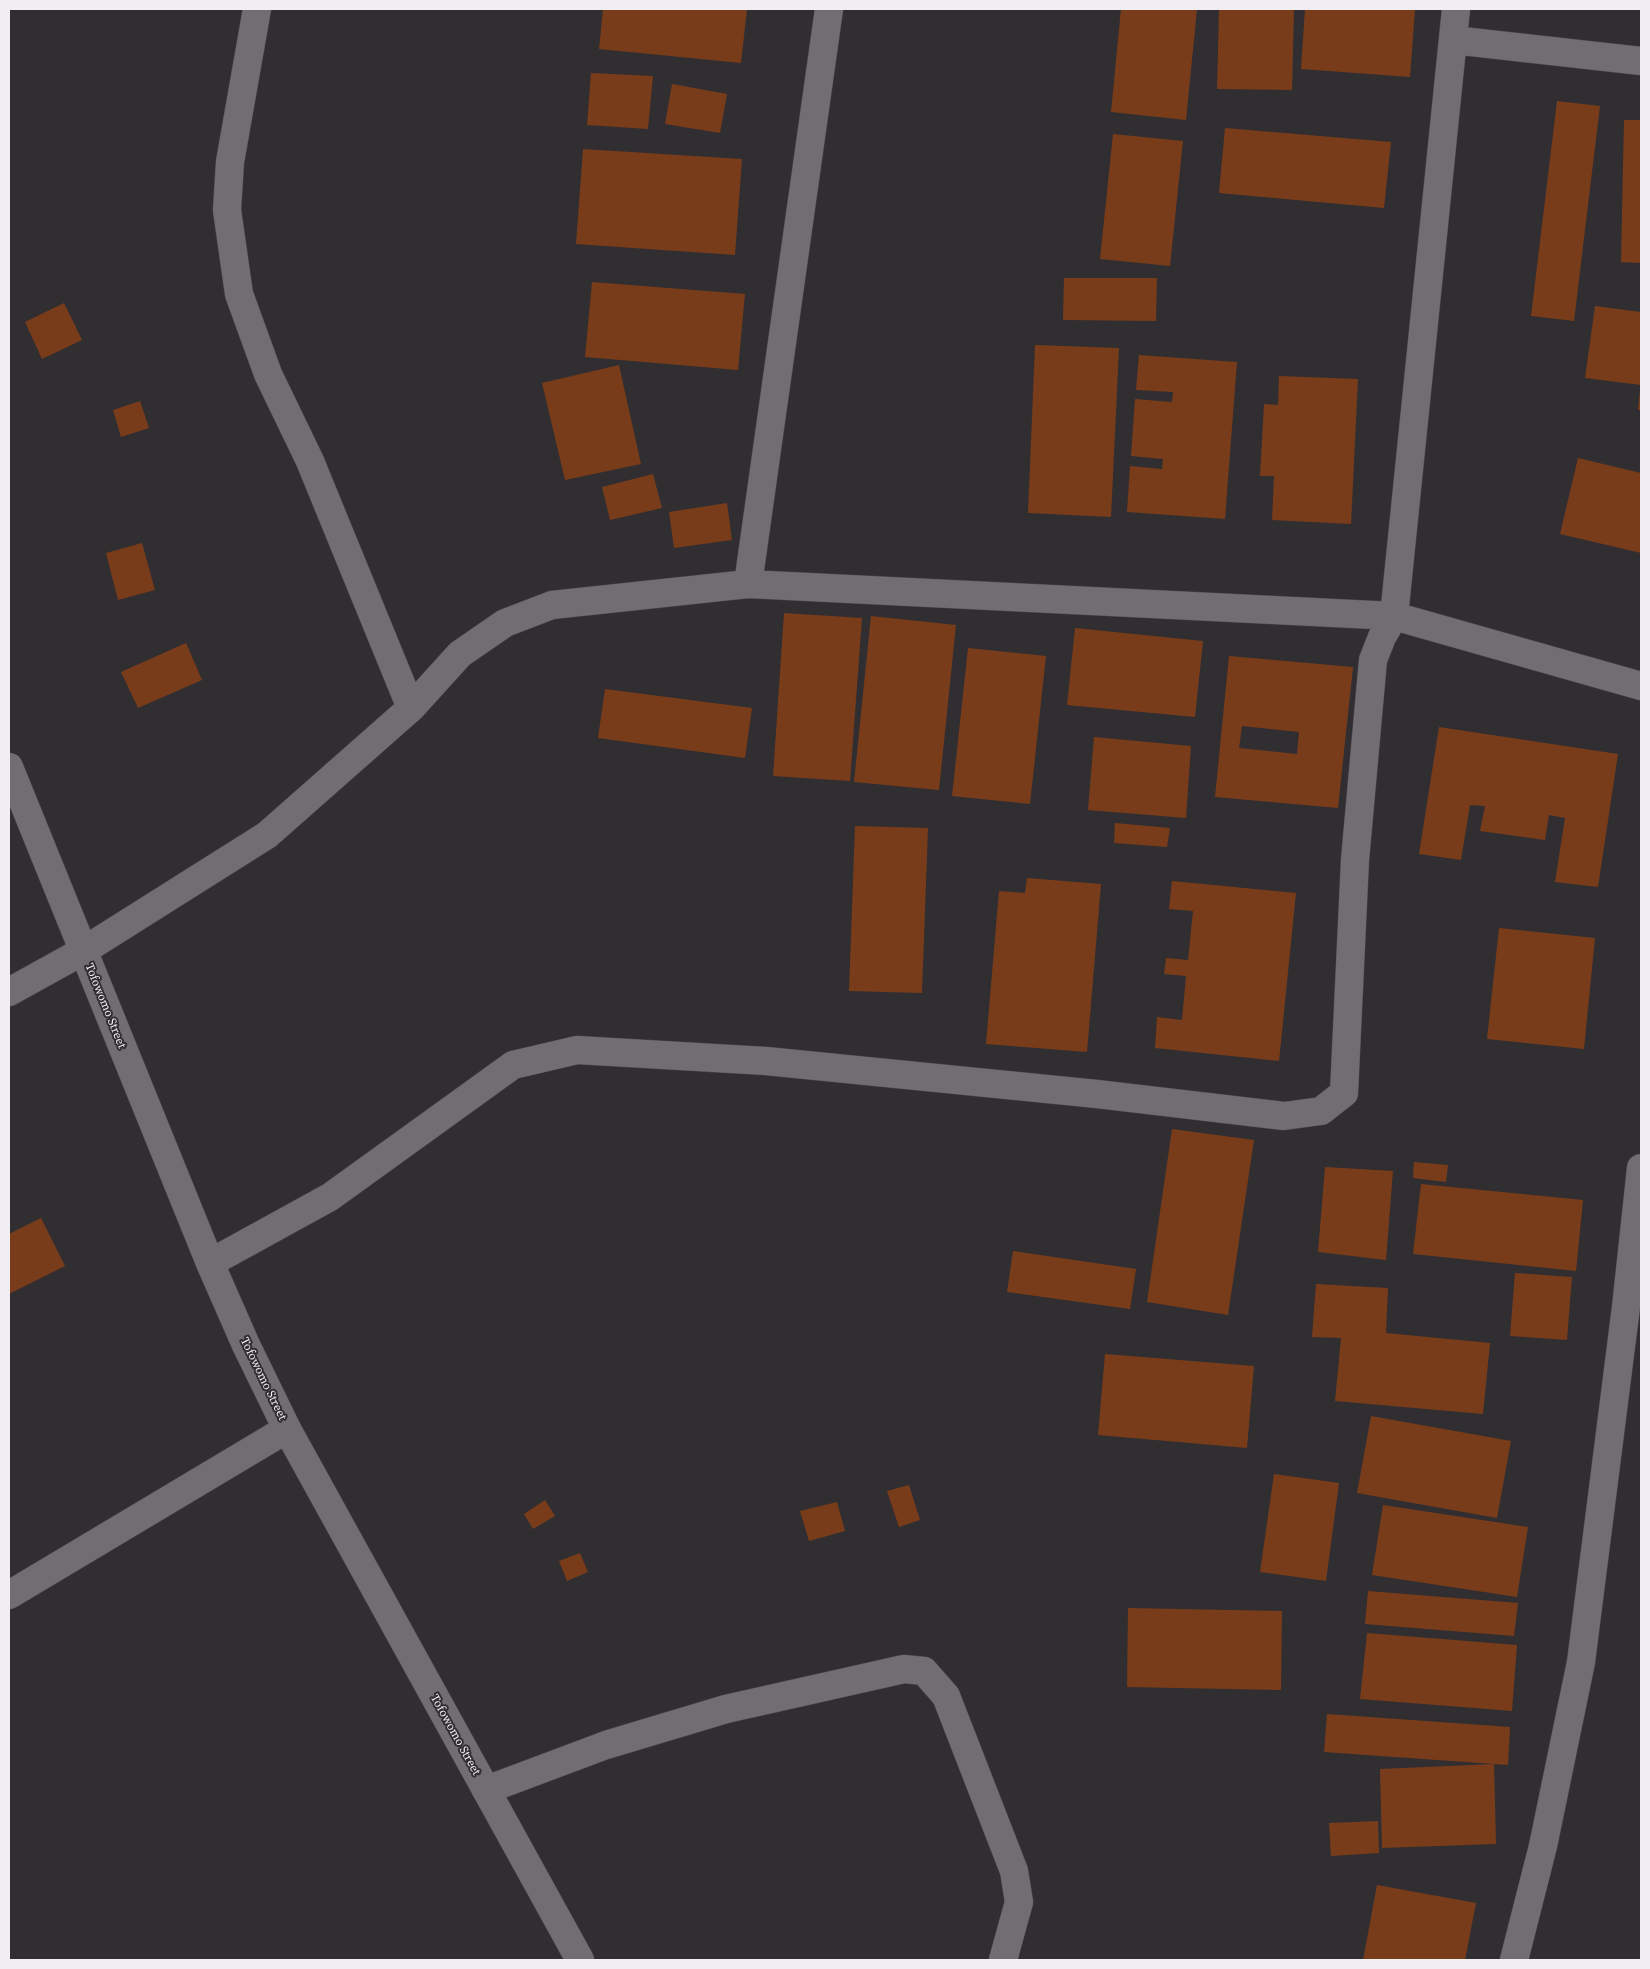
<!DOCTYPE html>
<style>
body{margin:0}
#map{position:relative;width:1650px;height:1969px;overflow:hidden;background:#312e31;font-family:"Source Serif 4",serif}
canvas{display:block}
.frame{position:absolute;inset:0;border:10px solid #f0eef0;pointer-events:none}
</style>
<div id="map">
<canvas width="1650" height="1969"></canvas>
<div class="frame"></div>
</div>
<script>
const context = document.querySelector('canvas').getContext('2d');
context.lineJoin = 'round';
function fill(path, color) {
  context.fillStyle = color;
  context.fill(path, 'evenodd');
}
function shape(rows) {
  const path = new Path2D();
  for (const r of rows) {
    path.moveTo(r[0], r[1]);
    for (let i = 2; i < r.length; i += 2) path.lineTo(r[i], r[i + 1]);
  }
  return path;
}
function strokePath(path, color, width, dash) {
  context.strokeStyle = color;
  context.lineWidth = width;
  context.lineCap = dash ? 'butt' : 'round';
  context.setLineDash(dash || []);
  context.stroke(path);
}
function drawText(font, color, halo, rows, align = 'center') {
  context.font = font + ' "Source Serif 4",serif';
  context.lineWidth = 4;
  context.setLineDash([]);
  context.textBaseline = 'middle';
  context.strokeStyle = halo;
  context.fillStyle = color;
  for (const [text, x, y, turn = 0] of rows) {
    context.save();
    context.translate(x, y);
    context.rotate((+turn || 0) * Math.PI / 180);
    context.textAlign = isNaN(turn) ? turn : align;
    if (halo) context.strokeText(text, 0, 0);
    context.fillText(text, 0, 0);
    context.restore();
  }
}
fill(shape([
 [603,9,747,9,741,63,599,49],
 [1121,9,1197,9,1186,120,1111,112],
 [1219,9,1294,9,1292,90,1217,89],
 [1305,9,1415,10,1410,77,1301,69],
 [591,73,653,76,648,129,587,125],
 [672,84,727,94,720,133,665,124],
 [1557,101,1600,106,1574,321,1531,316],
 [1624,120,1641,120,1641,263,1621,262],
 [1225,128,1391,142,1384,208,1219,193],
 [1113,134,1183,141,1170,266,1100,259],
 [583,149,742,159,735,255,576,244],
 [1064,278,1157,278,1156,321,1063,320],
 [592,282,745,294,738,370,585,357],
 [64,303,82,340,42,359,25,322],
 [1595,306,1641,312,1641,385,1585,378],
 [1035,345,1119,348,1111,517,1028,513],
 [1139,355,1237,362,1225,519,1127,512,1130,466,1162,469,1163,459,1131,456,1135,399,1172,402,1173,392,1136,390],
 [619,365,641,464,565,480,542,383],
 [1279,376,1358,379,1351,524,1272,520,1274,476,1260,476,1264,404,1278,405],
 [1640,390,1641,390,1641,410,1638,410],
 [140,401,149,428,121,437,113,410],
 [1578,458,1641,473,1641,553,1560,534],
 [653,474,662,508,610,520,602,487],
 [727,503,732,540,674,548,669,512],
 [142,543,155,590,118,600,106,553],
 [784,613,862,618,850,781,773,776],
 [871,616,956,625,939,790,854,782],
 [1075,628,1203,641,1195,717,1067,705],
 [186,643,202,680,138,708,121,672],
 [968,648,1046,656,1030,804,952,796],
 [1229,656,1353,667,1338,808,1215,797],
 [1242,726,1299,732,1297,754,1239,748],
 [605,689,752,708,745,758,598,738],
 [1439,727,1618,754,1598,887,1555,882,1565,818,1549,815,1545,840,1480,831,1485,806,1470,805,1461,860,1419,854],
 [1094,737,1191,746,1186,818,1088,810],
 [1115,823,1170,828,1167,847,1114,843],
 [855,826,928,828,922,993,849,991],
 [1027,878,1101,884,1087,1052,986,1044,999,891,1025,893],
 [1172,881,1296,893,1279,1061,1155,1048,1157,1017,1182,1020,1186,976,1164,974,1166,958,1188,960,1193,911,1169,909],
 [1499,928,1595,938,1584,1049,1487,1039],
 [1172,1129,1254,1140,1228,1315,1147,1302],
 [1414,1162,1448,1165,1446,1182,1413,1178],
 [1325,1167,1393,1171,1386,1260,1318,1252],
 [1421,1184,1583,1200,1576,1271,1413,1254],
 [41,1218,65,1266,9,1294,9,1234],
 [1013,1251,1136,1269,1130,1309,1007,1292],
 [1515,1273,1572,1277,1567,1340,1510,1336],
 [1316,1284,1388,1288,1386,1333,1490,1343,1483,1414,1335,1401,1341,1338,1312,1337],
 [1105,1354,1254,1366,1247,1448,1098,1435],
 [1371,1416,1511,1441,1497,1518,1357,1493],
 [1274,1474,1339,1483,1326,1581,1260,1572],
 [909,1485,920,1520,899,1527,887,1491],
 [545,1500,555,1516,533,1529,524,1514],
 [837,1502,845,1531,809,1541,800,1511],
 [1383,1505,1528,1527,1517,1597,1372,1575],
 [580,1553,588,1572,567,1581,559,1561],
 [1368,1591,1518,1603,1514,1636,1365,1624],
 [1128,1608,1282,1611,1281,1690,1127,1687],
 [1367,1633,1517,1645,1512,1711,1360,1699],
 [1327,1714,1510,1727,1508,1765,1324,1752],
 [1494,1764,1496,1844,1382,1848,1380,1769],
 [1378,1821,1379,1853,1331,1856,1329,1823],
 [1377,1885,1476,1903,1465,1960,1363,1960]
]), '#793c1a');
const minor = shape([
 [257,9,230,162,227,210,239,294,268,374,310,461,411,708],
 [1453,40,1641,61],
 [748,584,829,9],
 [9,992,83,951,267,835,411,708,460,654,505,623,552,605,748,584,1394,616,1641,686],
 [210,1263,330,1197,513,1065,577,1050,766,1061,1097,1094,1284,1116,1321,1111,1344,1093,1355,860,1373,660,1382,637,1394,616,1456,9],
 [9,1595,287,1429],
 [486,1790,606,1745,726,1709,904,1669,924,1671,946,1696,1014,1871,1019,1902,1003,1960],
 [1514,1960,1543,1846,1581,1662,1626,1307,1641,1168]
]);
const tertiary = shape([
 [9,767,210,1263,246,1345,287,1429,580,1960]
]);
strokePath(minor, '#4d4a4d', 29);
strokePath(tertiary, '#4d4a4d', 29);
strokePath(minor, '#716d71', 28);
strokePath(tertiary, '#716d71', 28);
drawText('12px', '#f0eef0', '#312e31', [
 ["Tofowomo Street",105,1006,68],
 ["Tofowomo Street",263,1379,64],
 ["Tofowomo Street",455,1735,61]
]);
</script>
